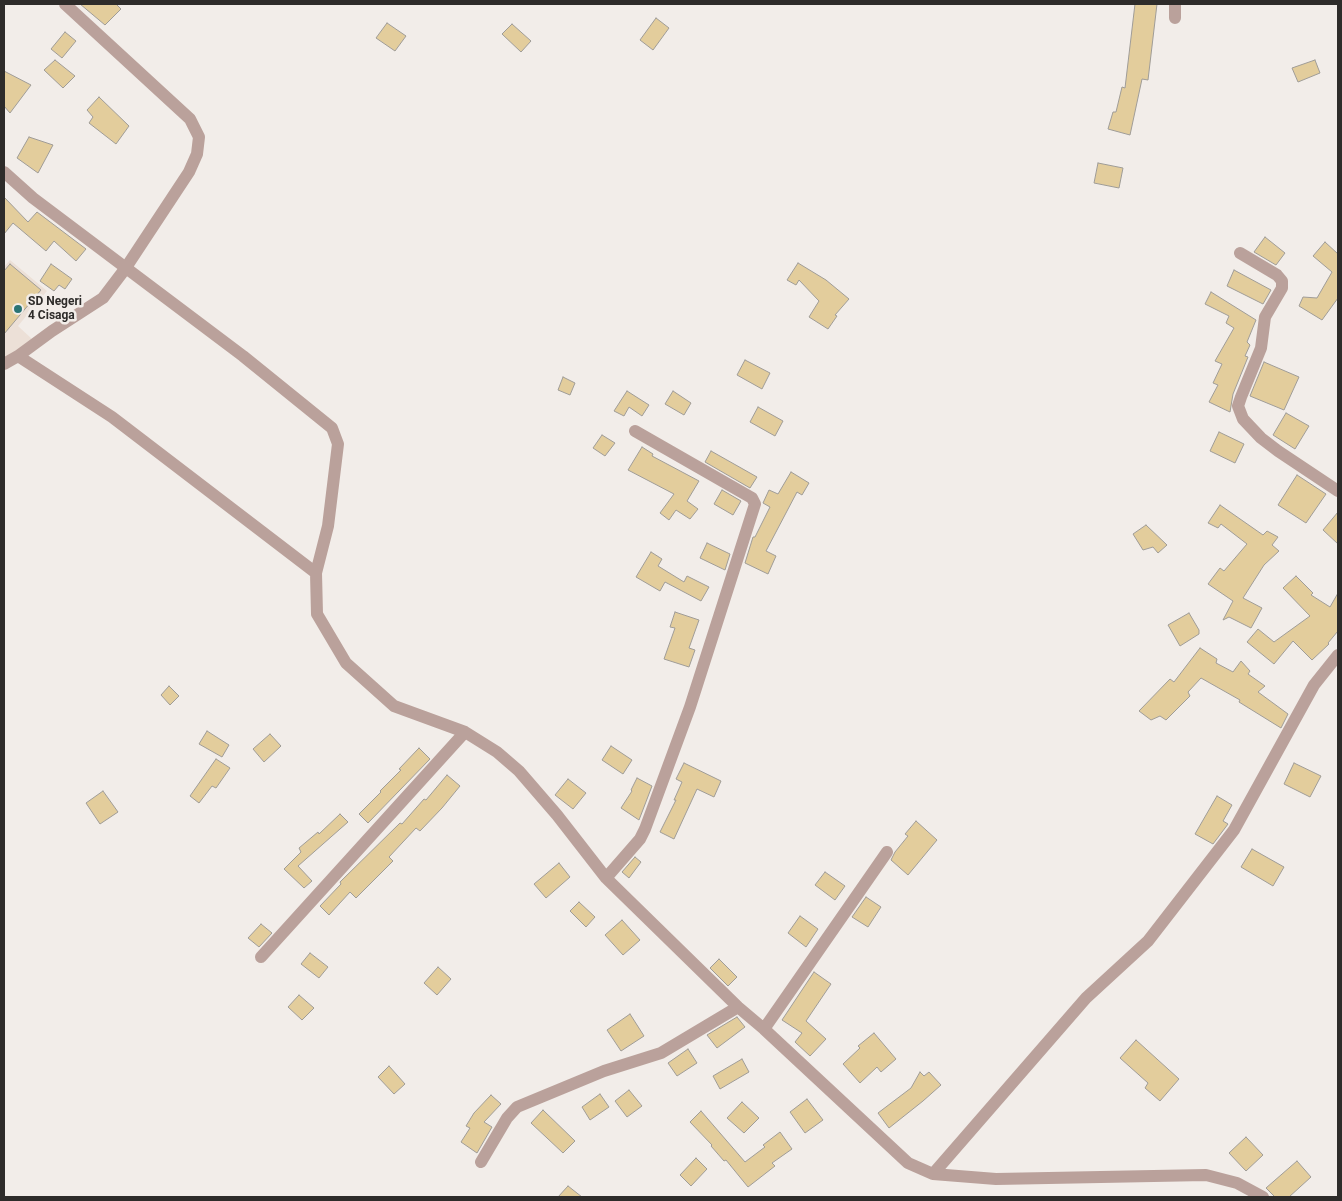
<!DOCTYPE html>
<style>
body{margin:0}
#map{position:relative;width:1342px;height:1201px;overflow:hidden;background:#f2ede9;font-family:Roboto,sans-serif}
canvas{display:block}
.frame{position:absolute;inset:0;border:5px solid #2e2c2a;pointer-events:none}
</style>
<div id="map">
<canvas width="1342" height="1201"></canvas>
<div class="frame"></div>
</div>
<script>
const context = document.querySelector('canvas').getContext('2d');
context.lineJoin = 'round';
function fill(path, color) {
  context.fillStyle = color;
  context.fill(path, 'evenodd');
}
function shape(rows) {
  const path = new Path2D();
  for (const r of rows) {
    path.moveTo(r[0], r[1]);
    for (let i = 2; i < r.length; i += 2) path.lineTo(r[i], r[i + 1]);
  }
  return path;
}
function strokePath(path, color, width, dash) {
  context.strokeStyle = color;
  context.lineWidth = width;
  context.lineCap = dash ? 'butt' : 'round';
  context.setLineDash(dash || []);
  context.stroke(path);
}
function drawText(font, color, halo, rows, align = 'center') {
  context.font = font + ' Roboto,sans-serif';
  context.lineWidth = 5;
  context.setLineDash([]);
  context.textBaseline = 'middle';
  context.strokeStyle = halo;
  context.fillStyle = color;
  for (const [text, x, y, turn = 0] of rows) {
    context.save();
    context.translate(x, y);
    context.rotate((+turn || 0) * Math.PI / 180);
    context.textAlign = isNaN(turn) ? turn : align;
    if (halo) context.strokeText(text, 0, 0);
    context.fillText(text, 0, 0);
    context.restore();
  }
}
fill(shape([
 [10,260,47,291,18,326,32,339,4,360,4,267]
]), '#ece0d7');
const building = shape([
 [80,4,116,4,121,9,105,25,80,4],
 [1135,4,1157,4,1148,80,1142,79,1130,135,1108,129,1113,112,1116,112,1122,87,1125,88,1135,4],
 [656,18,669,28,653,50,640,40,656,18],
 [387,23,406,36,395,51,376,38,387,23],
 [512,24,531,41,521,52,502,34,512,24],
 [65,32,76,41,62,58,51,49,65,32],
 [55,60,75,76,63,88,44,70,55,60],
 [1315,60,1320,73,1298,82,1292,68,1315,60],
 [4,71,31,85,10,113,4,106,4,71],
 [99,97,129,126,116,144,89,123,93,117,87,110,99,97],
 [29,137,53,145,38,173,17,158,29,137],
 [1098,163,1123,168,1119,188,1094,183,1098,163],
 [4,197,28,222,37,212,86,249,76,261,54,241,46,251,13,223,4,234,4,197],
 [1265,237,1285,253,1276,265,1254,252,1265,237],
 [1325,242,1338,254,1338,298,1322,320,1299,306,1303,297,1317,298,1332,272,1313,256,1325,242],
 [798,263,826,280,849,299,835,315,837,316,828,329,809,317,819,301,799,280,796,285,787,280,798,263],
 [10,264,41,290,4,334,4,271,10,264],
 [51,264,72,279,65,289,59,285,54,291,40,281,51,264],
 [1234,270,1271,290,1263,304,1227,286,1234,270],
 [1211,292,1256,320,1247,342,1250,345,1245,356,1248,357,1233,394,1230,412,1209,402,1218,385,1213,383,1222,364,1215,361,1234,328,1226,323,1229,316,1205,304,1211,292],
 [745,360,770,373,762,389,737,375,745,360],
 [1264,362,1299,377,1284,410,1250,396,1264,362],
 [563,377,575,383,570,395,558,390,563,377],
 [627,391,649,405,642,416,629,407,624,416,614,411,627,391],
 [673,391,691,403,684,415,665,404,673,391],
 [758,407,783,421,775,436,750,422,758,407],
 [1286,413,1309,426,1295,449,1273,435,1286,413],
 [1219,432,1244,444,1235,463,1210,451,1219,432],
 [602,435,615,443,605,456,593,448,602,435],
 [642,447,653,454,652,456,699,481,687,501,698,509,690,519,676,510,669,520,660,513,674,494,628,470,642,447],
 [711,451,757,477,750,488,705,462,711,451],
 [791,472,809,483,802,495,797,492,766,551,776,556,768,574,745,563,753,537,755,537,770,507,763,503,769,490,778,494,791,472],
 [1297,475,1326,494,1306,523,1278,505,1297,475],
 [722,490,741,501,733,515,714,504,722,490],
 [1220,505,1263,535,1267,531,1278,537,1272,545,1279,551,1264,565,1243,598,1262,608,1251,628,1229,617,1223,620,1233,601,1208,584,1220,568,1224,571,1247,544,1221,524,1218,528,1208,523,1220,505],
 [1338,512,1338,544,1323,530,1338,512],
 [1146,525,1167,545,1158,553,1153,547,1143,550,1133,534,1146,525],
 [707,543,730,554,725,570,700,558,707,543],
 [651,552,662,559,658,566,684,582,687,576,709,587,701,601,665,582,660,591,636,577,651,552],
 [1296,576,1313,593,1311,595,1330,607,1338,593,1338,631,1328,643,1329,644,1312,660,1293,641,1274,664,1247,642,1258,629,1274,642,1310,616,1283,588,1296,576],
 [675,612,699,620,689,648,695,650,689,667,664,659,675,628,670,627,675,612],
 [1189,613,1199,630,1199,634,1180,646,1168,625,1189,613],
 [1200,648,1217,659,1216,663,1233,672,1241,661,1250,671,1248,674,1265,686,1258,692,1288,714,1281,728,1239,702,1240,700,1201,678,1188,692,1190,696,1166,720,1160,716,1151,720,1139,711,1170,679,1174,682,1200,648],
 [169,686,179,696,170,705,161,695,169,686],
 [207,731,229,745,222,757,199,744,207,731],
 [270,734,281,746,264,762,253,749,270,734],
 [611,746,632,760,623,774,602,760,611,746],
 [419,748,430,759,368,823,359,814,381,792,380,791,401,770,399,769,419,748],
 [216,759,230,768,216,788,212,786,199,803,190,796,216,759],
 [684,763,721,781,714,797,697,789,674,839,660,832,676,800,674,800,682,782,676,779,684,763],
 [1294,763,1321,776,1310,797,1284,784,1294,763],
 [447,775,460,786,442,808,420,831,416,828,389,857,393,861,356,898,350,892,329,915,320,906,341,884,340,882,400,823,402,824,424,799,426,800,447,775],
 [637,778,652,786,639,820,621,808,632,791,631,790,637,778],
 [568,779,586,793,573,809,555,795,568,779],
 [103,791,118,812,100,824,86,803,103,791],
 [1217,796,1232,805,1223,821,1228,824,1213,844,1195,834,1217,796],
 [340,814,348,822,298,866,312,881,304,888,284,869,301,852,299,848,318,832,319,834,340,814],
 [916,821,937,840,908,875,891,860,895,852,908,836,905,834,916,821],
 [1252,849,1284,867,1273,886,1241,867,1252,849],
 [635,857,641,862,629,878,622,872,635,857],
 [559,863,570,877,546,898,534,884,559,863],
 [825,872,845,886,835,900,815,885,825,872],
 [866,897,881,907,868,927,852,917,866,897],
 [579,902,595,917,586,927,570,911,579,902],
 [800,916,818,929,806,947,788,933,800,916],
 [622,920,640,940,623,955,605,935,622,920],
 [261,924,272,933,259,947,248,938,261,924],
 [310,953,328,967,319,978,301,964,310,953],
 [719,959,737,977,728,986,710,968,719,959],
 [438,967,451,979,437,995,424,983,438,967],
 [814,972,831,984,806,1021,826,1039,810,1056,795,1042,802,1033,782,1020,814,972],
 [299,995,314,1008,302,1020,288,1007,299,995],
 [630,1014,644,1036,621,1051,607,1030,630,1014],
 [737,1017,745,1027,717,1048,707,1035,737,1017],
 [874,1033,896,1059,881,1072,877,1067,860,1083,843,1064,860,1048,858,1046,874,1033],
 [1136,1040,1179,1079,1160,1101,1145,1088,1148,1083,1120,1058,1136,1040],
 [688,1049,697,1063,677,1076,668,1063,688,1049],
 [742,1059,749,1072,720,1089,713,1076,742,1059],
 [389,1066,405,1084,394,1094,378,1077,389,1066],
 [920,1072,924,1076,929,1072,941,1085,923,1101,889,1128,878,1113,911,1088,920,1072],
 [629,1090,642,1106,627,1117,615,1101,629,1090],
 [600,1094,609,1107,590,1120,582,1107,600,1094],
 [491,1095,501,1104,484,1122,492,1127,477,1153,461,1142,470,1128,466,1126,474,1113,491,1095],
 [807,1099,823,1120,805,1133,790,1112,807,1099],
 [742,1102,759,1118,744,1133,727,1118,742,1102],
 [543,1110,575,1141,563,1153,531,1123,543,1110],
 [701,1111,745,1162,765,1147,763,1145,780,1132,792,1149,772,1163,775,1166,748,1187,726,1160,724,1161,711,1146,712,1145,690,1122,701,1111],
 [1246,1137,1263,1155,1246,1171,1229,1153,1246,1137],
 [696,1158,707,1169,691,1186,680,1175,696,1158],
 [1297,1161,1311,1177,1289,1197,1275,1197,1266,1188,1297,1161],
 [568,1186,582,1197,558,1197,568,1186]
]);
fill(building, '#e3cd9c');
strokePath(building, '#9f9c97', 1);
strokePath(shape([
 [1175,18,1175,4],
 [4,172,33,198,243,356,332,428,338,444,328,526,316,573,317,614,346,663,394,706,465,732,497,752,519,771,557,815,606,878,738,1007,764,1029,908,1163,933,1174,996,1179,1206,1175,1237,1183,1263,1197],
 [1240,253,1277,275,1282,281,1282,288,1265,317,1261,348,1241,397,1238,406,1243,419,1261,438,1278,451,1338,491],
 [18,356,112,417,316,573],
 [4,364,18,356,52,331,103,298,125,269,189,172,197,154,199,137,190,119,65,4],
 [606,878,640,839,645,829,690,707,755,504,752,498,635,431],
 [261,957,465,732],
 [764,1029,887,852],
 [481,1162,507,1118,517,1107,604,1071,661,1053,738,1007],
 [933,1174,1086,998,1148,941,1234,830,1314,685,1338,655]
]), '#baa19b', 12);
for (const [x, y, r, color] of [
 [18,309,5,"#2a7474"]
]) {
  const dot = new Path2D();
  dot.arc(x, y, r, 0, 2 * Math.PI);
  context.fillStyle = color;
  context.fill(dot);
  strokePath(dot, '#f2ede9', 2);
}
drawText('bold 12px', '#2e2c2a', '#f2ede9', [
 ["SD Negeri",28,302],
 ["4 Cisaga",28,316]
], 'left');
</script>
